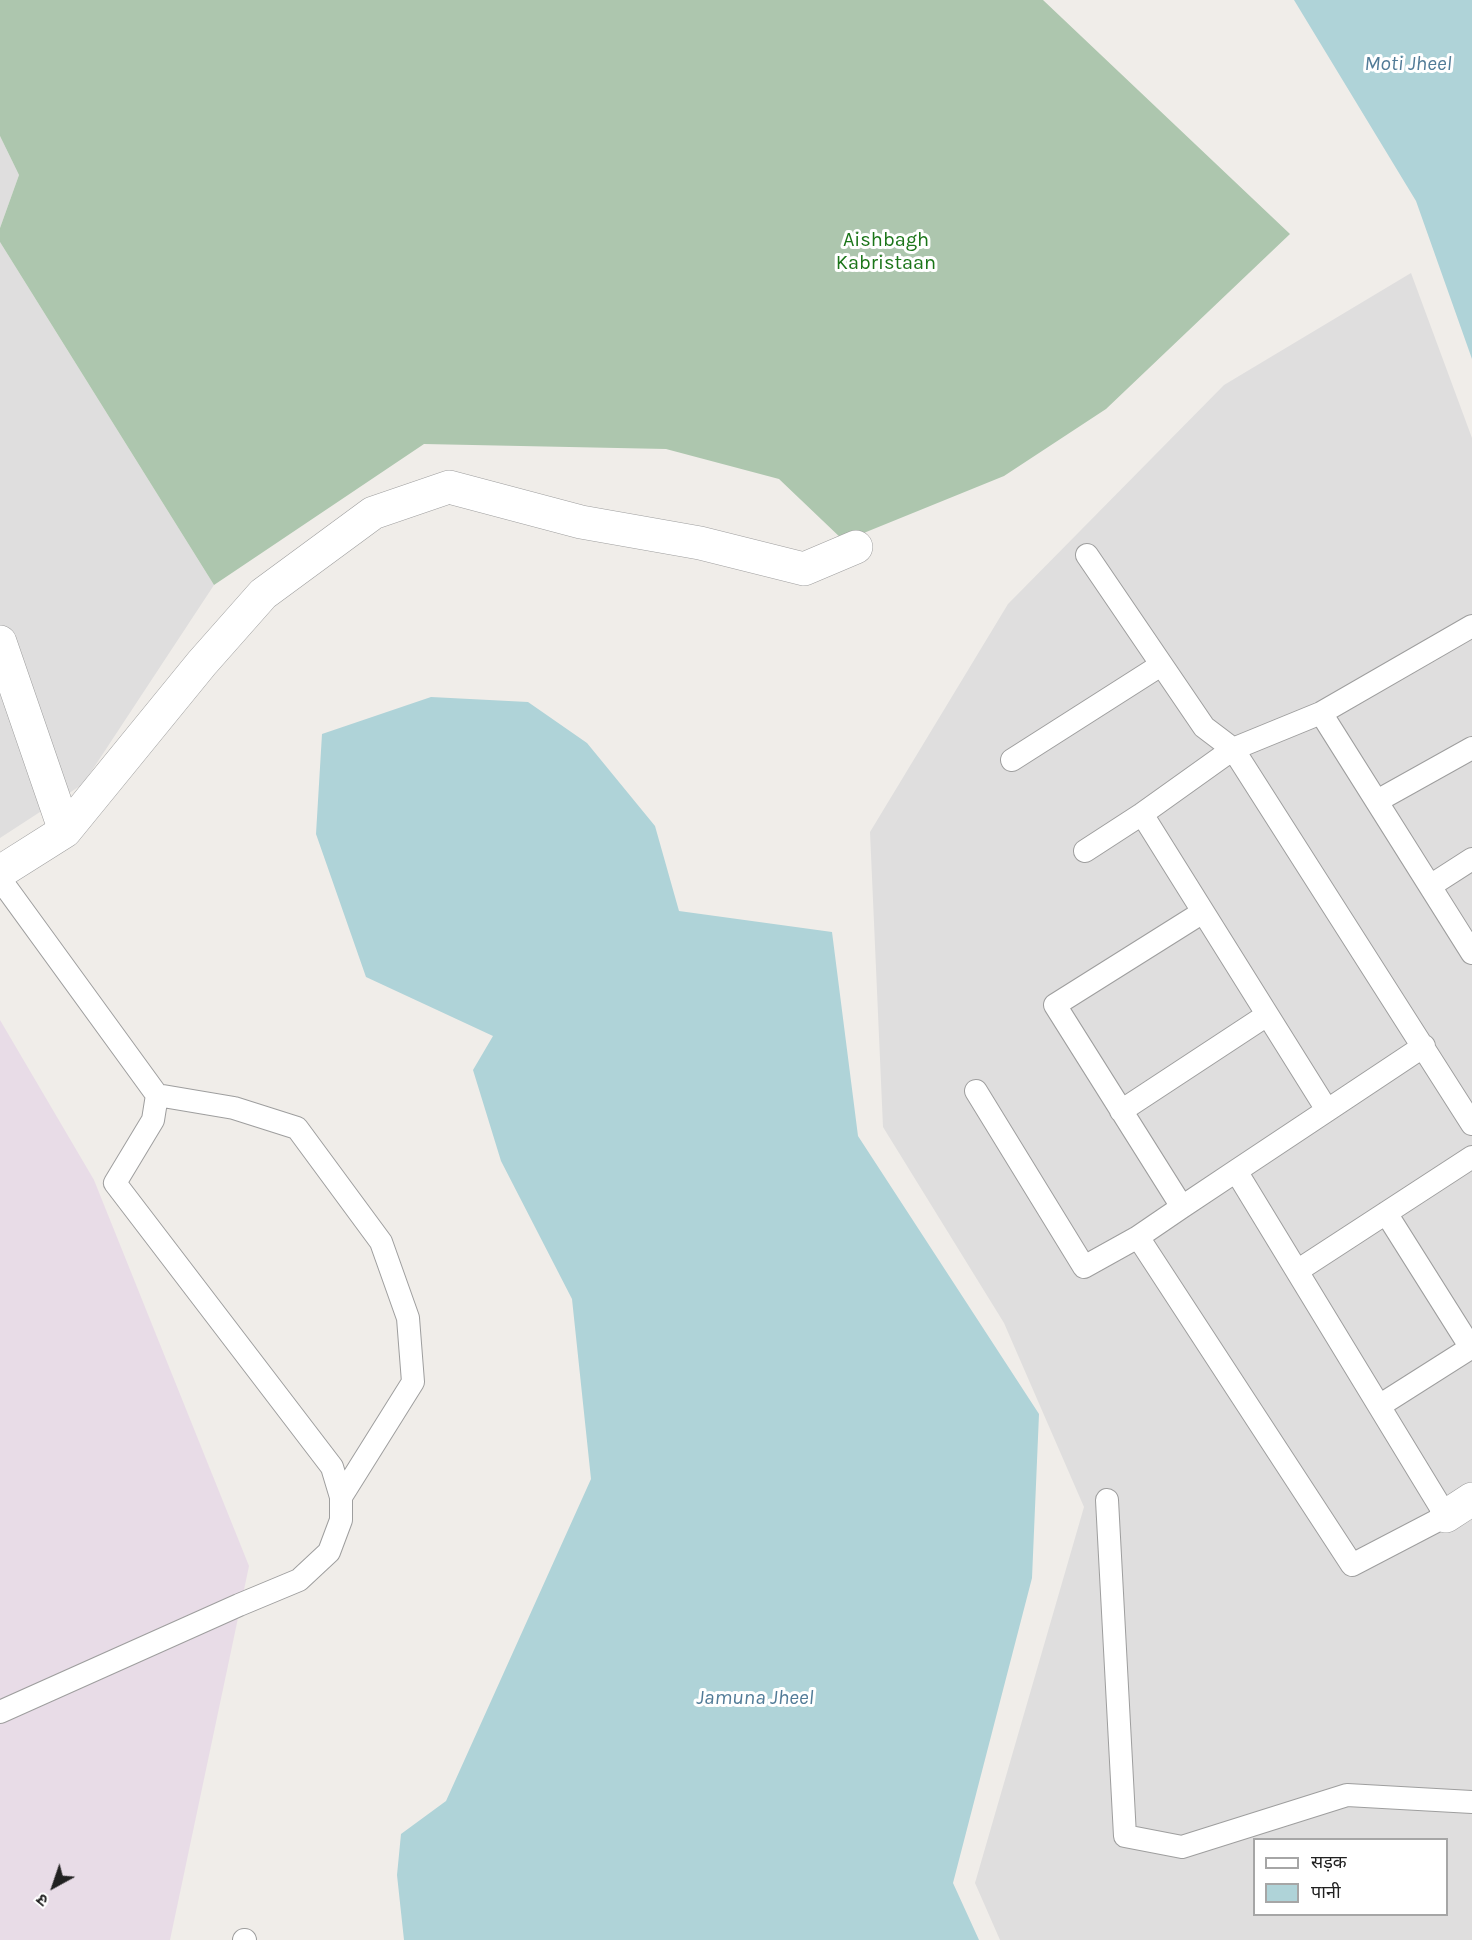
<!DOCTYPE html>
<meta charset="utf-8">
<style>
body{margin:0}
#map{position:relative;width:1472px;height:1940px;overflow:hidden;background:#f0ede9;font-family:Karla,"Noto Sans Devanagari",sans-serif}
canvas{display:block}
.legend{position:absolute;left:1253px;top:1838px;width:195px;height:78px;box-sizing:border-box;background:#fff;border:2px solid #a6a6a6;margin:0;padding:8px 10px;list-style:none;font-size:18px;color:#212121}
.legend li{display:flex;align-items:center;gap:12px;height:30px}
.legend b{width:30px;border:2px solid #a6a6a6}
.north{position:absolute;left:24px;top:1856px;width:60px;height:60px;-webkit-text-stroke:4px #fff;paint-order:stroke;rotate:220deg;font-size:16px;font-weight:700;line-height:24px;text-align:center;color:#212121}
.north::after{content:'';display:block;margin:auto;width:21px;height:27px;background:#212121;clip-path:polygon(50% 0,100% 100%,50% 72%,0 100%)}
</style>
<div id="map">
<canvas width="1472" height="1940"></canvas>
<ul class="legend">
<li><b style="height:8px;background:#fff"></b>सड़क</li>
<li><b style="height:16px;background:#afd3d8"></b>पानी</li>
</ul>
<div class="north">उ</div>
</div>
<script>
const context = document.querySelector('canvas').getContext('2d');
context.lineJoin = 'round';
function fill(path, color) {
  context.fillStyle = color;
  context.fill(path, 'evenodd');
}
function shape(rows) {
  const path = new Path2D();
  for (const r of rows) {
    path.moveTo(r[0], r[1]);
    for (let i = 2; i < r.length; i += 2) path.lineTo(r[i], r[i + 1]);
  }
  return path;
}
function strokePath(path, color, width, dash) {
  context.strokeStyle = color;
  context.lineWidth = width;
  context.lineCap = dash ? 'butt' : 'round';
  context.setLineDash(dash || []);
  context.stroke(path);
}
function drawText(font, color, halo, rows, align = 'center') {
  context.font = font + ' Karla,sans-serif';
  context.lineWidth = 6;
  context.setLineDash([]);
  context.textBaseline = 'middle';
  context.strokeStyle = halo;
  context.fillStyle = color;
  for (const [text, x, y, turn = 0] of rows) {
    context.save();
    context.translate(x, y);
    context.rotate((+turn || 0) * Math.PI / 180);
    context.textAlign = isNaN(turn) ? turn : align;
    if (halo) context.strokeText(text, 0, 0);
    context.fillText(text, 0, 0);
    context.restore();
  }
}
fill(shape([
 [0,136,19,175,0,228],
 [0,242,214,585,83,784,0,838],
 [1411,273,1472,438,1472,1940,1000,1940,975,1883,1084,1507,1004,1323,883,1127,870,832,1008,604,1224,385],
 [1254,1840,1446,1840,1446,1914,1254,1914]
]), '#dfdede');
fill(shape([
 [0,1020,94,1180,249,1566,170,1940,0,1940]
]), '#e8dce7');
fill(shape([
 [0,0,1043,0,1290,234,1106,409,1004,476,844,541,779,479,666,449,424,444,214,585,0,242,0,228,19,175,0,136]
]), '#adc6ae');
fill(shape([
 [1294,0,1472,0,1472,359,1416,201],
 [431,697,528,702,587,743,655,826,679,911,832,932,858,1136,1039,1414,1032,1578,953,1883,979,1940,404,1940,397,1875,401,1834,446,1801,591,1479,572,1299,501,1161,473,1070,493,1036,366,977,316,834,322,734]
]), '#afd3d8');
const lane = shape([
 [1087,555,1204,727,1233,749,1472,1124],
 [1321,713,1472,953],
 [1012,760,1161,665],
 [1377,801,1472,748],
 [1142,814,1327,1110],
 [1085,851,1142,814,1233,749,1321,713,1472,626],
 [0,879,157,1095,153,1120,115,1183,332,1467,341,1497,341,1520,329,1552,299,1580,239,1605,0,1712],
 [1430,886,1472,859],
 [976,1091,1084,1267,1138,1237],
 [157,1095,234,1108,297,1128,381,1242,408,1318,413,1382,341,1497],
 [1121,1111,1267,1015],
 [1236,1171,1446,1516,1352,1565,1138,1237,1182,1207,1236,1171,1424,1046],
 [1182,1207,1055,1005,1203,912],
 [1386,1213,1471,1348],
 [1297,1271,1472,1157],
 [1379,1406,1472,1347],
 [1107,1500,1125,1836,1182,1847,1347,1795,1472,1802],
 [244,1940,245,1940]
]);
const street = shape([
 [0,642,65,831],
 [0,872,65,831,202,663,263,594,373,513,449,487,581,522,700,543,804,569,856,547],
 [1446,1516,1472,1499]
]);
strokePath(lane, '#9e9e9e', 24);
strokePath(street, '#9e9e9e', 34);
strokePath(lane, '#fff', 22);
strokePath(street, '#fff', 33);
drawText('20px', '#1b7519', '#fff', [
 ["Aishbagh",886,240],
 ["Kabristaan",886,263]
]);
drawText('italic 21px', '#517b97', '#fff', [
 ["Moti Jheel",1408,64],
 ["Jamuna Jheel",755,1698]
]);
</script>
